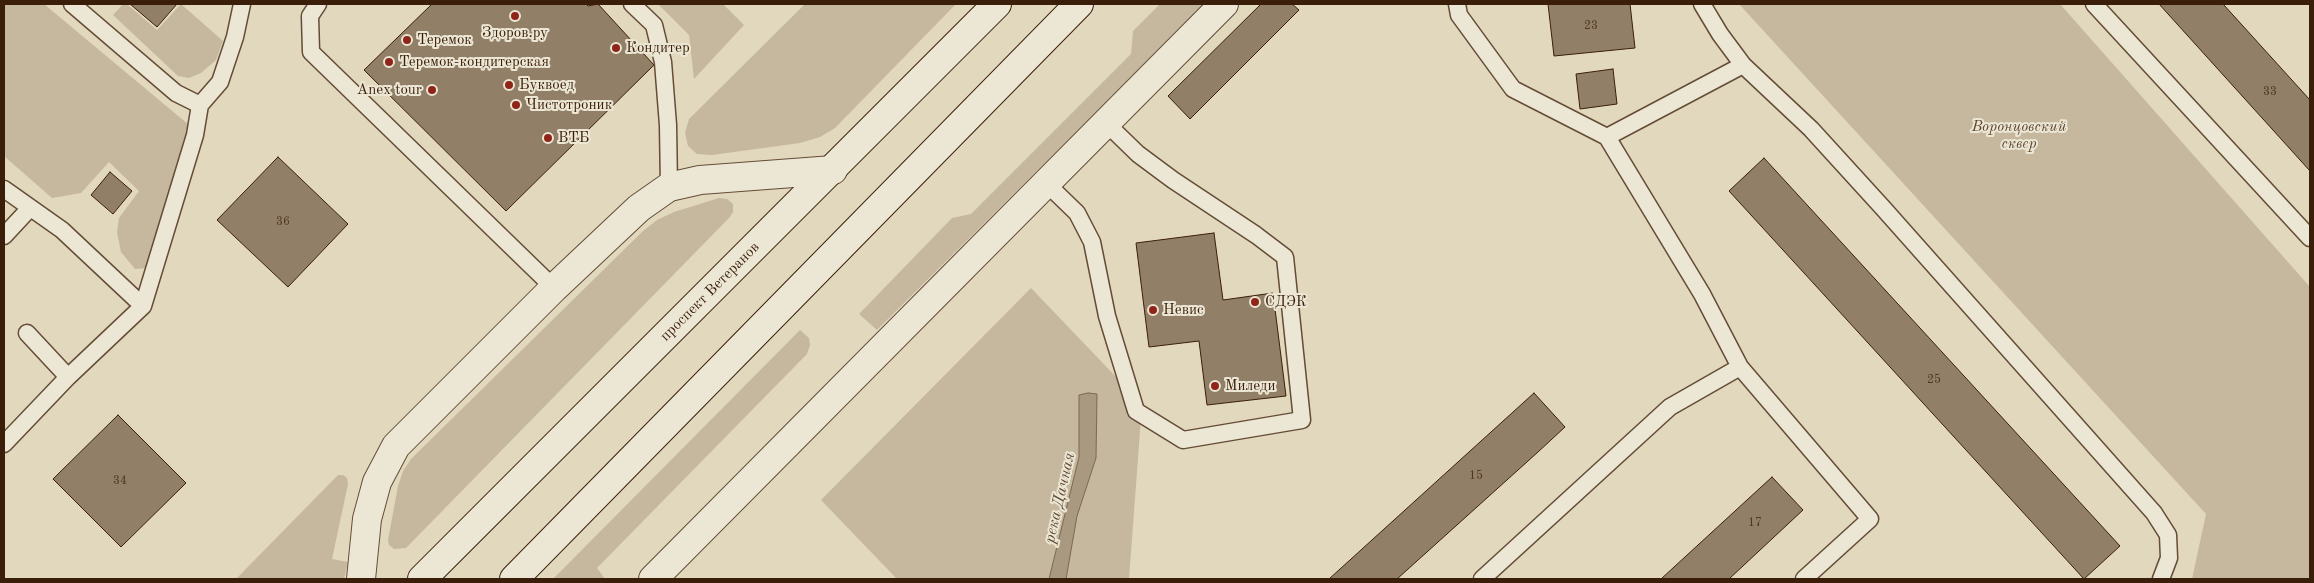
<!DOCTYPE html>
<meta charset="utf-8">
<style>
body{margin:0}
#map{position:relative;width:2314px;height:583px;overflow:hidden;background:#e2d8bd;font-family:"Old Standard TT",serif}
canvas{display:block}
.frame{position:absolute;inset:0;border:5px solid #3a1e09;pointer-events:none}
</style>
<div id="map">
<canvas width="2314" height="583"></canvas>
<div class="frame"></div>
</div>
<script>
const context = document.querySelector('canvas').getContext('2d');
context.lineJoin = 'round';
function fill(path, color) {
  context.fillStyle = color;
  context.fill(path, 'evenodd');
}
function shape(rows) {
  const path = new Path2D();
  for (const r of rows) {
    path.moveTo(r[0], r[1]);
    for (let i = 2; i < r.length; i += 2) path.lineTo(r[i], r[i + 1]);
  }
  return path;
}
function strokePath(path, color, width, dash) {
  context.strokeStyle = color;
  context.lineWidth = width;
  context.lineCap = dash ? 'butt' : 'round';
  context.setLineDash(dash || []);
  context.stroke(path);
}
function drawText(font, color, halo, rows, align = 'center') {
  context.font = font + ' "Old Standard TT",serif';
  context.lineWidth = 4;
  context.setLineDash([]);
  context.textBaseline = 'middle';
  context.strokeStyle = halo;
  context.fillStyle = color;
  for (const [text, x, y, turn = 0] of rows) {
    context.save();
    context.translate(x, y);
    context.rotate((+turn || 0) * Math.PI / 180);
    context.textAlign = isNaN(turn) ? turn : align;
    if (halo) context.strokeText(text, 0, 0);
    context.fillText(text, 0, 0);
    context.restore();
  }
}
fill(shape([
 [4,4,44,4,189,125,147,268,135,269,121,252,117,232,119,218,139,191,109,162,81,193,52,198,4,156],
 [123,4,127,4,157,30,181,4,223,41,216,60,201,73,189,78,178,76,113,15],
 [658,4,723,4,744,25,694,79,689,35],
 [805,4,956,4,835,128,820,137,800,143,712,155,697,154,688,146,685,133,689,119],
 [1160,4,1204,4,877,330,859,314,952,218,971,214,1131,54,1133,31],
 [1739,4,2060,4,2310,287,2310,579,2192,579,2206,514],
 [719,198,727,199,733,204,733,212,729,218,406,548,394,549,389,545,388,540,398,486,403,471,411,459,643,231,657,220,674,212],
 [1031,288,1142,404,1129,579,897,579,821,500],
 [800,330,809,338,810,345,807,354,597,568,605,579,553,579],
 [338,475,343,475,347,478,348,484,332,559,348,562,344,579,236,579]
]), '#c5b89e');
const water = shape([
 [1088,393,1097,394,1096,458,1077,516,1066,579,1049,579,1079,457,1079,395,1088,393]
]);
fill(water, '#a99980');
strokePath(water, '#7d6850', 1);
const building = shape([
 [130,4,177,4,157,27,130,4],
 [432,4,586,4,588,6,598,4,654,65,506,211,364,70,432,4],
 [1261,4,1292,4,1299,10,1190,119,1168,96,1261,4],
 [1548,4,1630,4,1635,48,1554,56,1548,4],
 [2159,4,2223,4,2310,100,2310,171,2159,4],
 [1613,69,1617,104,1580,109,1576,74,1613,69],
 [278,157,348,224,288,287,217,220,278,157],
 [1764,158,2120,546,2084,579,1729,191,1764,158],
 [110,172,132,191,113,214,91,195,110,172],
 [1214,233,1223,300,1273,293,1286,396,1207,405,1199,341,1149,347,1136,243,1214,233],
 [1534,393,1565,427,1538,452,1397,579,1329,579,1534,393],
 [118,415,186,483,121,547,53,479,118,415],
 [1772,477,1803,510,1729,579,1661,579,1772,477]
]);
fill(building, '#917f67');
strokePath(building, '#3a1e09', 1);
const lane = shape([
 [72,4,176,93,200,105],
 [318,4,310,16,311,52,554,288],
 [632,4,654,25,663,62,668,125,669,187],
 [1457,4,1459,15,1513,89,1607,137,1702,294,1740,367],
 [1702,4,1720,34,1743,65,1811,129,1883,208,2154,513,2168,535,2169,558,2161,579],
 [2094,4,2310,238],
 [1607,137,1743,65],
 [1045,182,1077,213,1092,242,1107,316,1136,411,1183,440,1302,420,1285,257,1256,235,1173,180,1138,154,1105,122],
 [4,189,62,230,143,306],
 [4,236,30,208],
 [27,333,68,377],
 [4,444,68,377,143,306,195,135,200,105,220,82,235,37,242,4],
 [1482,579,1670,407,1740,367,1870,519,1804,579]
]);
const street = shape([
 [361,579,367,519,377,482,396,446,554,288,639,208,669,187,700,180,833,170],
 [653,579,1224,4]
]);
const secondary = shape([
 [422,579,997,4],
 [514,579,1079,4]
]);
strokePath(lane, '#644c36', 19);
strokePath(street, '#644c36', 30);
strokePath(secondary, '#3a1e09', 30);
strokePath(lane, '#ece6d4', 16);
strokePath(street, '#ece6d4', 28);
strokePath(secondary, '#ece6d4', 28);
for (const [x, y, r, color] of [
 [515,16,5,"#8f2418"],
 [407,40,5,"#8f2418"],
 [616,48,5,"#8f2418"],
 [389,62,5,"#8f2418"],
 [509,85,5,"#8f2418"],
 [432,90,5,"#8f2418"],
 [516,105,5,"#8f2418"],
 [548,138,5,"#8f2418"],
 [1255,302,5,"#8f2418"],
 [1153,310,5,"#8f2418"],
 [1215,386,5,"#8f2418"]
]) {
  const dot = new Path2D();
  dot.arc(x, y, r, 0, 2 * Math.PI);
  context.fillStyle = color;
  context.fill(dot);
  strokePath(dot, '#ece6d4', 2);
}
drawText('12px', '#503620', null, [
 ["23",1591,26],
 ["33",2270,92],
 ["36",283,222],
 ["25",1934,380],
 ["15",1476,476],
 ["34",120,481],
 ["17",1755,523]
]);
drawText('15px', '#3a1e09', '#ece6d4', [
 ["Здоров.ру",515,33,"center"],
 ["Теремок",417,40],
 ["Кондитер",626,48],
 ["Теремок-кондитерская",399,62],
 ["Буквоед",519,85],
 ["Anex tour",422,90,"right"],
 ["Чистотроник",526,105],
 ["ВТБ",558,138],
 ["СДЭК",1265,302],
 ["Невис",1163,310],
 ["Миледи",1225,386]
], 'left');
drawText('italic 15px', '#5d442e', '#ece6d4', [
 ["Воронцовский",2019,127],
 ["сквер",2019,144]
]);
drawText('15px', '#3a1e09', '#ece6d4', [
 ["проспект Ветеранов",710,292,-45]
]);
drawText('italic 16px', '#614933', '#ece6d4', [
 ["река Дачная",1060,498,-77]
]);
</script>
